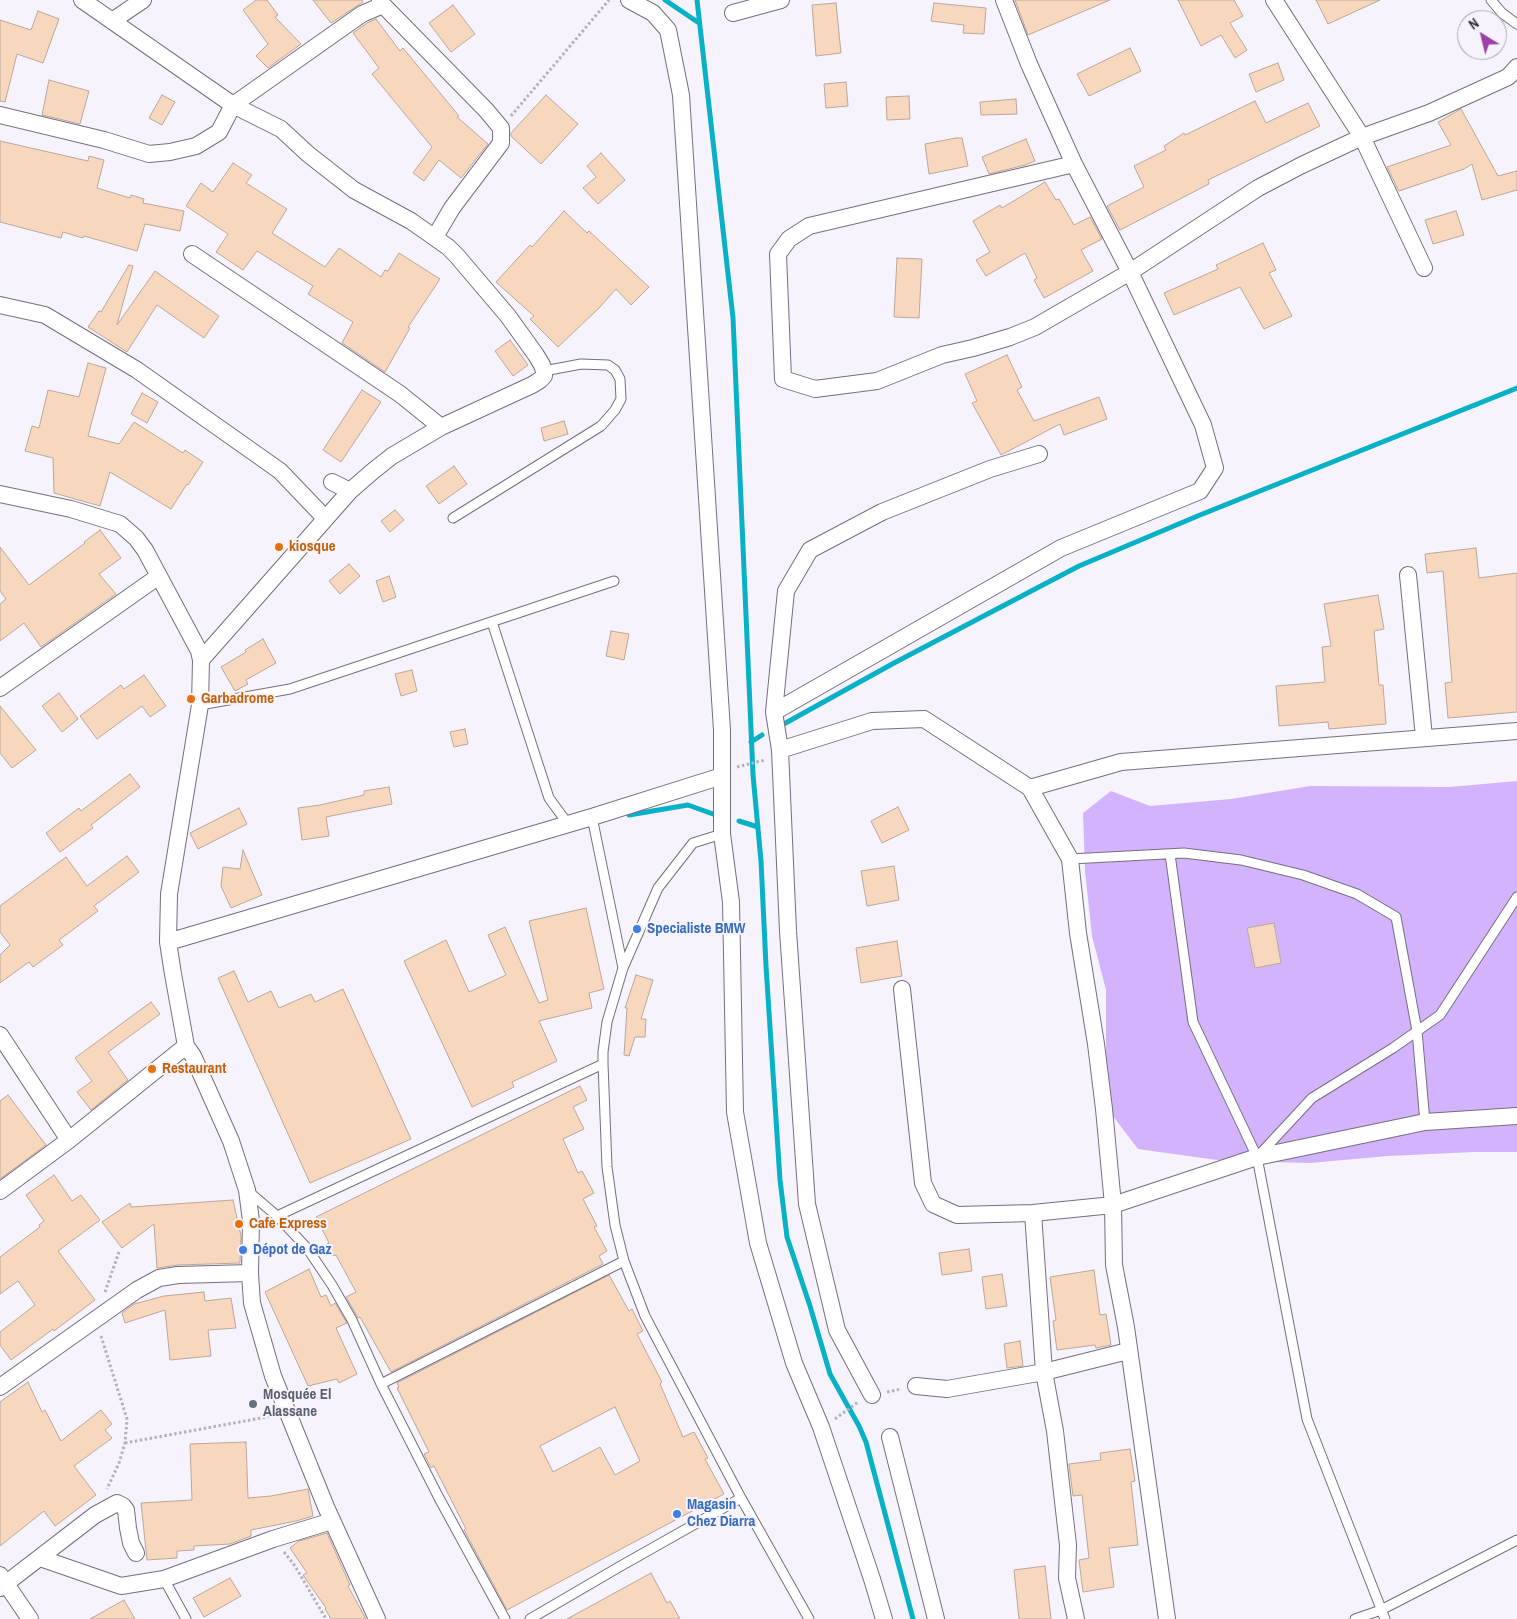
<!DOCTYPE html>
<meta charset="utf-8">
<style>
body{margin:0}
#map{position:relative;width:1517px;height:1619px;overflow:hidden;background:#f7f3fc;font-family:"Archivo Narrow",sans-serif}
canvas{display:block}
.north{position:absolute;left:1457px;top:10px;width:50px;height:50px;box-sizing:border-box;background:#f7f3fc;border:1px solid #a6a3ab;border-radius:50%;rotate:324deg;font-size:14px;font-weight:700;line-height:20px;text-align:center;color:#2d2a31}
.north::after{content:'';display:block;margin:auto;width:18px;height:22px;background:#9c40ab;clip-path:polygon(50% 0,100% 100%,50% 72%,0 100%)}
</style>
<div id="map">
<canvas width="1517" height="1619"></canvas>
<div class="north">N</div>
</div>
<script>
const context = document.querySelector('canvas').getContext('2d');
context.lineJoin = 'round';
function fill(path, color) {
  context.fillStyle = color;
  context.fill(path, 'evenodd');
}
function shape(rows) {
  const path = new Path2D();
  for (const r of rows) {
    path.moveTo(r[0], r[1]);
    for (let i = 2; i < r.length; i += 2) path.lineTo(r[i], r[i + 1]);
  }
  return path;
}
function strokePath(path, color, width, dash) {
  context.strokeStyle = color;
  context.lineWidth = width;
  context.lineCap = dash ? 'butt' : 'round';
  context.setLineDash(dash || []);
  context.stroke(path);
}
function drawText(font, color, halo, rows, align = 'center') {
  context.font = font + ' "Archivo Narrow",sans-serif';
  context.lineWidth = 4;
  context.setLineDash([]);
  context.textBaseline = 'middle';
  context.strokeStyle = halo;
  context.fillStyle = color;
  for (const [text, x, y, turn = 0] of rows) {
    context.save();
    context.translate(x, y);
    context.rotate((+turn || 0) * Math.PI / 180);
    context.textAlign = isNaN(turn) ? turn : align;
    if (halo) context.strokeText(text, 0, 0);
    context.fillText(text, 0, 0);
    context.restore();
  }
}
fill(shape([
 [1517,781,1517,1152,1474,1152,1388,1156,1310,1163,1224,1161,1138,1149,1106,1107,1106,990,1092,936,1085,871,1083,813,1111,791,1150,806,1231,799,1310,786,1450,787]
]), '#d3b4fc');
strokePath(shape([
 [665,0,699,23],
 [697,0,733,318,753,775,761,861,766,966,780,1180,787,1237,810,1306,830,1374,859,1426,866,1442,913,1619],
 [782,725,894,663,1079,566,1200,515,1517,388],
 [751,742,762,735],
 [629,815,688,805,713,814],
 [739,821,758,827]
]), '#09b1c7', 5);
const building = shape([
 [256,0,267,0,278,15,275,17,301,44,268,68,256,56,268,44,243,10,256,0],
 [313,0,362,0,363,2,331,23,313,0],
 [1015,0,1110,0,1028,35,1015,0],
 [1178,0,1234,0,1243,16,1230,23,1247,50,1235,58,1221,35,1201,46,1178,0],
 [1316,0,1380,0,1328,24,1316,0],
 [836,3,841,53,816,56,812,5,836,3],
 [934,3,986,8,984,34,963,33,964,25,931,21,934,3],
 [453,5,475,34,451,52,429,23,453,5],
 [38,11,59,19,43,63,17,54,5,102,0,101,0,20,31,30,38,11],
 [376,19,400,51,403,48,459,116,457,117,488,144,461,178,439,160,424,181,413,173,432,147,372,74,379,68,353,33,367,23,376,19],
 [1130,48,1141,71,1089,96,1077,74,1130,48],
 [1278,63,1284,80,1256,92,1249,74,1278,63],
 [49,80,89,91,80,124,42,115,49,80],
 [846,82,848,106,826,108,824,84,846,82],
 [162,95,175,102,162,125,149,118,162,95],
 [546,95,578,124,541,164,511,136,511,133,546,95],
 [909,96,910,119,887,120,886,97,909,96],
 [1016,99,1017,114,981,115,980,102,1016,99],
 [1255,101,1266,123,1308,103,1320,126,1208,180,1209,184,1120,230,1107,206,1144,187,1134,166,1166,150,1164,146,1184,133,1185,135,1255,101],
 [1461,109,1498,176,1517,171,1517,190,1482,200,1472,164,1464,169,1399,191,1387,167,1451,145,1438,122,1461,109],
 [956,138,962,138,968,166,929,174,925,144,956,138],
 [1026,139,1035,161,1025,165,989,174,982,157,1026,139],
 [0,141,88,161,89,156,104,160,97,188,130,198,131,195,144,199,143,203,184,211,180,231,145,224,137,251,84,236,83,238,63,232,61,238,0,222,0,141],
 [601,153,625,180,598,204,583,188,596,177,587,166,601,153],
 [233,163,252,175,246,183,287,209,272,233,325,267,339,248,381,277,385,270,388,271,399,253,440,279,408,327,410,328,385,372,342,343,353,322,308,294,313,286,257,251,243,270,216,252,228,234,186,206,201,183,213,192,233,163],
 [1045,182,1056,200,1059,199,1074,225,1090,217,1102,239,1081,250,1093,271,1044,298,1034,280,1037,278,1025,253,986,276,976,260,990,252,973,221,1000,205,1002,208,1045,182],
 [564,211,587,233,589,231,649,287,631,305,616,289,598,309,558,347,530,319,534,316,496,282,530,245,532,247,564,211],
 [1456,211,1464,235,1433,244,1425,220,1456,211],
 [1263,243,1276,270,1269,273,1292,316,1264,329,1240,287,1174,315,1164,293,1218,269,1216,265,1263,243],
 [897,258,922,259,919,318,894,317,897,258],
 [129,265,133,266,117,325,155,271,219,316,204,338,157,305,127,352,88,327,99,311,101,312,129,265],
 [510,340,528,365,513,376,495,351,510,340],
 [1007,355,1022,387,1017,390,1034,421,1099,397,1107,419,1064,435,1060,424,1001,455,972,403,977,401,965,374,1007,355],
 [88,363,106,368,88,436,119,444,134,422,183,453,185,450,203,462,188,485,187,484,171,509,110,472,100,506,54,493,53,458,25,451,32,426,39,428,48,390,79,397,88,363],
 [362,390,381,402,341,462,323,450,362,390],
 [142,393,158,402,147,423,131,414,142,393],
 [564,421,568,434,544,441,541,428,564,421],
 [454,466,467,484,439,504,426,486,454,466],
 [395,510,404,520,390,532,381,521,395,510],
 [100,530,121,558,99,574,116,594,41,647,24,623,0,641,0,604,6,599,0,591,0,547,29,585,85,543,84,542,100,530],
 [1476,548,1479,578,1517,573,1517,712,1448,718,1445,683,1452,682,1443,571,1427,573,1425,554,1476,548],
 [349,564,360,576,340,594,329,581,349,564],
 [389,576,396,597,383,602,376,581,389,576],
 [1378,595,1384,629,1374,631,1379,685,1383,685,1386,724,1329,729,1328,722,1279,726,1276,686,1325,682,1322,647,1331,646,1324,604,1378,595],
 [611,631,629,634,624,660,606,656,611,631],
 [263,639,276,663,246,680,248,684,235,691,221,667,246,652,245,650,263,639],
 [412,670,417,691,401,696,395,674,412,670],
 [144,675,166,706,150,717,142,706,97,739,80,716,121,685,124,689,144,675],
 [59,693,78,719,62,732,42,706,59,693],
 [0,706,36,750,12,768,0,753,0,706],
 [465,729,468,744,454,747,450,732,465,729],
 [130,774,140,787,91,825,93,828,60,852,46,833,79,808,81,811,130,774],
 [389,787,392,804,326,817,329,836,302,840,298,808,320,805,364,795,364,791,389,787],
 [898,807,909,830,882,843,871,821,898,807],
 [239,808,247,824,198,849,190,833,239,808],
 [243,850,262,895,231,908,221,886,223,867,240,869,243,850],
 [127,856,139,872,94,906,98,911,59,940,63,945,33,967,29,962,0,983,0,955,10,945,0,932,0,906,66,857,87,886,127,856],
 [894,866,899,900,867,906,861,871,894,866],
 [586,908,604,989,589,993,592,1008,539,1021,557,1061,512,1082,514,1087,472,1107,404,961,446,940,469,992,506,975,488,935,505,927,539,1003,548,1000,529,921,586,908],
 [1274,923,1281,963,1255,968,1247,928,1274,923],
 [897,941,902,976,861,983,856,948,897,941],
 [234,971,248,1002,271,991,279,1008,311,994,315,1002,343,989,411,1139,310,1183,218,978,234,971],
 [636,975,653,980,641,1019,646,1019,645,1037,635,1037,629,1056,624,1055,627,1008,625,1008,636,975],
 [151,1002,160,1014,108,1052,128,1080,91,1110,77,1092,92,1081,75,1058,151,1002],
 [580,1086,587,1100,573,1107,584,1129,563,1139,578,1173,582,1171,594,1193,583,1199,597,1226,594,1227,607,1251,599,1256,603,1264,391,1372,360,1317,358,1318,346,1297,356,1292,336,1255,334,1256,327,1244,329,1243,316,1217,580,1086],
 [8,1095,46,1145,0,1179,0,1101,8,1095],
 [54,1175,72,1201,81,1195,100,1220,58,1251,95,1300,54,1331,53,1329,11,1360,0,1345,0,1332,35,1305,18,1281,0,1294,0,1257,40,1227,39,1225,44,1221,26,1195,54,1175],
 [233,1200,241,1236,240,1263,178,1265,157,1268,154,1224,122,1248,102,1222,130,1203,131,1207,233,1200],
 [969,1249,972,1271,942,1275,939,1253,969,1249],
 [309,1269,321,1297,326,1295,331,1306,335,1303,347,1323,336,1328,357,1374,339,1383,337,1379,308,1386,265,1292,309,1269],
 [1094,1270,1100,1315,1106,1314,1111,1345,1096,1348,1095,1345,1057,1350,1053,1321,1056,1320,1050,1277,1094,1270],
 [1002,1274,1007,1306,986,1309,982,1277,1002,1274],
 [609,1275,629,1311,632,1309,643,1331,637,1334,662,1382,660,1384,683,1437,694,1432,708,1458,705,1459,724,1494,507,1610,464,1530,466,1529,434,1466,431,1468,424,1454,429,1452,397,1388,399,1387,397,1383,609,1275],
 [615,1407,640,1461,615,1475,600,1447,553,1472,540,1446,615,1407],
 [204,1292,205,1301,231,1298,236,1328,208,1330,211,1356,170,1360,165,1310,125,1323,122,1313,134,1304,164,1296,204,1292],
 [1020,1341,1023,1366,1007,1368,1004,1344,1020,1341],
 [28,1382,42,1412,45,1410,61,1441,101,1410,112,1424,105,1430,112,1438,74,1466,96,1495,55,1526,44,1511,0,1546,0,1402,28,1382],
 [246,1442,248,1498,271,1496,308,1489,313,1516,296,1521,251,1530,251,1536,230,1544,194,1546,194,1550,177,1551,177,1558,147,1560,141,1503,192,1500,190,1444,246,1442],
 [1130,1449,1135,1481,1131,1482,1138,1545,1109,1548,1114,1587,1083,1592,1079,1560,1089,1558,1082,1495,1073,1496,1069,1464,1101,1460,1100,1453,1130,1449],
 [327,1533,350,1585,348,1586,366,1619,331,1619,325,1609,326,1608,303,1575,307,1573,290,1548,299,1541,327,1533],
 [1045,1566,1051,1619,1019,1619,1014,1570,1045,1566],
 [651,1573,667,1603,670,1601,680,1619,567,1619,651,1573],
 [230,1578,241,1596,204,1617,193,1598,230,1578],
 [124,1600,135,1619,90,1619,124,1600]
]);
fill(building, '#f7d8bf');
strokePath(building, '#baa799', 1);
const service = shape([
 [1491,0,1502,13,1517,24],
 [453,518,601,426,615,410,621,399,620,379,615,370,608,365,581,364,544,371],
 [492,622,549,798,568,824],
 [200,705,290,689,614,581],
 [592,817,623,968],
 [722,834,693,843,658,888,623,968,607,1022,603,1052,603,1064,607,1167,615,1225,624,1261,645,1316,741,1498,809,1619],
 [1170,854,1193,1022,1257,1157,1307,1419,1385,1619],
 [1070,859,1184,853,1241,860,1303,875,1357,894,1396,917,1417,1031,1425,1122],
 [1260,1154,1312,1098,1393,1048,1440,1015,1517,897],
 [249,1192,277,1216,307,1248,332,1285,352,1320,381,1384,439,1498,505,1619],
 [277,1216,603,1064],
 [381,1384,624,1261],
 [164,1579,186,1619],
 [530,1619,619,1567,741,1498],
 [1355,1619,1381,1610,1517,1540]
]);
const minor = shape([
 [82,0,233,105,281,129,308,154,354,190,411,221,448,247,457,256,508,316,536,355,542,365,544,371,544,376,540,380,532,385,441,427,392,456,373,471,350,491,201,660],
 [380,0,383,5,486,110,501,128,501,143,452,208,435,237],
 [629,0,653,13,668,30,681,95,722,730,722,834,731,902,735,1112,758,1243,794,1363,821,1427,872,1579,884,1619],
 [1274,0,1362,137,1424,268],
 [733,13,781,0],
 [112,21,143,0],
 [0,115,104,140,149,154,170,152,196,146,219,132,233,105,362,14,383,5],
 [1074,164,809,226,789,239,778,254,783,379,815,389,877,381,942,355,973,348,1010,337,1035,327,1130,272,1258,188,1302,165,1362,137,1429,113,1508,77,1517,67],
 [192,254,400,394,441,427],
 [0,305,45,315,137,370,280,471,325,518],
 [332,482,350,491],
 [0,494,71,509,120,524,136,538,145,550,199,651,201,660,200,705,169,894,168,942,173,974,186,1046,193,1056,231,1141,247,1190,251,1221,250,1273,252,1303,273,1376,326,1507,377,1619],
 [1408,575,1424,737],
 [0,688,159,576],
 [774,712,786,591,810,550,882,512,990,469,1039,454],
 [780,750,872,721,924,719,1030,788,1121,762,1517,731],
 [1030,788,1070,859,1078,933,1096,1044,1104,1109,1113,1205,1114,1265,1126,1327,1167,1619],
 [168,942,592,817,722,776],
 [902,989,923,1183,933,1204,957,1215,1033,1213,1113,1205,1257,1157,1425,1122,1517,1116],
 [0,1035,69,1140],
 [0,1191,69,1140,186,1046],
 [916,1386,947,1389,1044,1372,1033,1213],
 [0,1387,137,1290,159,1278,178,1275,250,1273],
 [872,1395,837,1330,807,1204,788,931,780,750,774,712,1061,548,1200,491,1215,468,1203,425,1130,272,1074,164,1029,64,1004,0],
 [890,1437,936,1619],
 [40,1558,121,1586,164,1579,273,1539,332,1521],
 [0,1575,30,1619],
 [0,1588,95,1515,117,1503,123,1506,126,1510,128,1528,131,1543,136,1553],
 [1076,1619,1067,1578,1068,1545,1055,1431,1044,1372,1128,1351]
]);
strokePath(service, '#766e81', 11);
strokePath(minor, '#766e81', 18);
strokePath(shape([
 [511,116,609,0],
 [737,767,765,760],
 [105,1292,119,1252],
 [101,1336,127,1419,125,1443,119,1463,107,1489],
 [887,1392,901,1389],
 [835,1419,858,1402],
 [125,1443,272,1416],
 [284,1552,295,1566,326,1619]
]), '#b5b1ba', 3, [2.5, 2.5]);
strokePath(service, '#fff', 9);
strokePath(minor, '#fff', 16);
for (const [x, y, r, color] of [
 [279,547,5,"#e8710a"],
 [191,699,5,"#e8710a"],
 [637,929,5,"#3f7fe0"],
 [152,1069,5,"#e8710a"],
 [239,1224,5,"#e8710a"],
 [243,1250,5,"#3f7fe0"],
 [253,1404,5,"#6b7280"],
 [677,1514,5,"#3f7fe0"]
]) {
  const dot = new Path2D();
  dot.arc(x, y, r, 0, 2 * Math.PI);
  context.fillStyle = color;
  context.fill(dot);
  strokePath(dot, '#f7f3fc', 2);
}
drawText('bold 15px', '#c56008', '#f7f3fc', [
 ["kiosque",289,547],
 ["Garbadrome",201,699],
 ["Restaurant",162,1069],
 ["Cafe Express",249,1224]
], 'left');
drawText('bold 15px', '#366cbe', '#f7f3fc', [
 ["Specialiste BMW",647,929],
 ["Dépot de Gaz",253,1250],
 ["Magasin",687,1505],
 ["Chez Diarra",687,1522]
], 'left');
drawText('bold 15px', '#5b616d', '#f7f3fc', [
 ["Mosquée El",263,1395],
 ["Alassane",263,1412]
], 'left');
</script>
